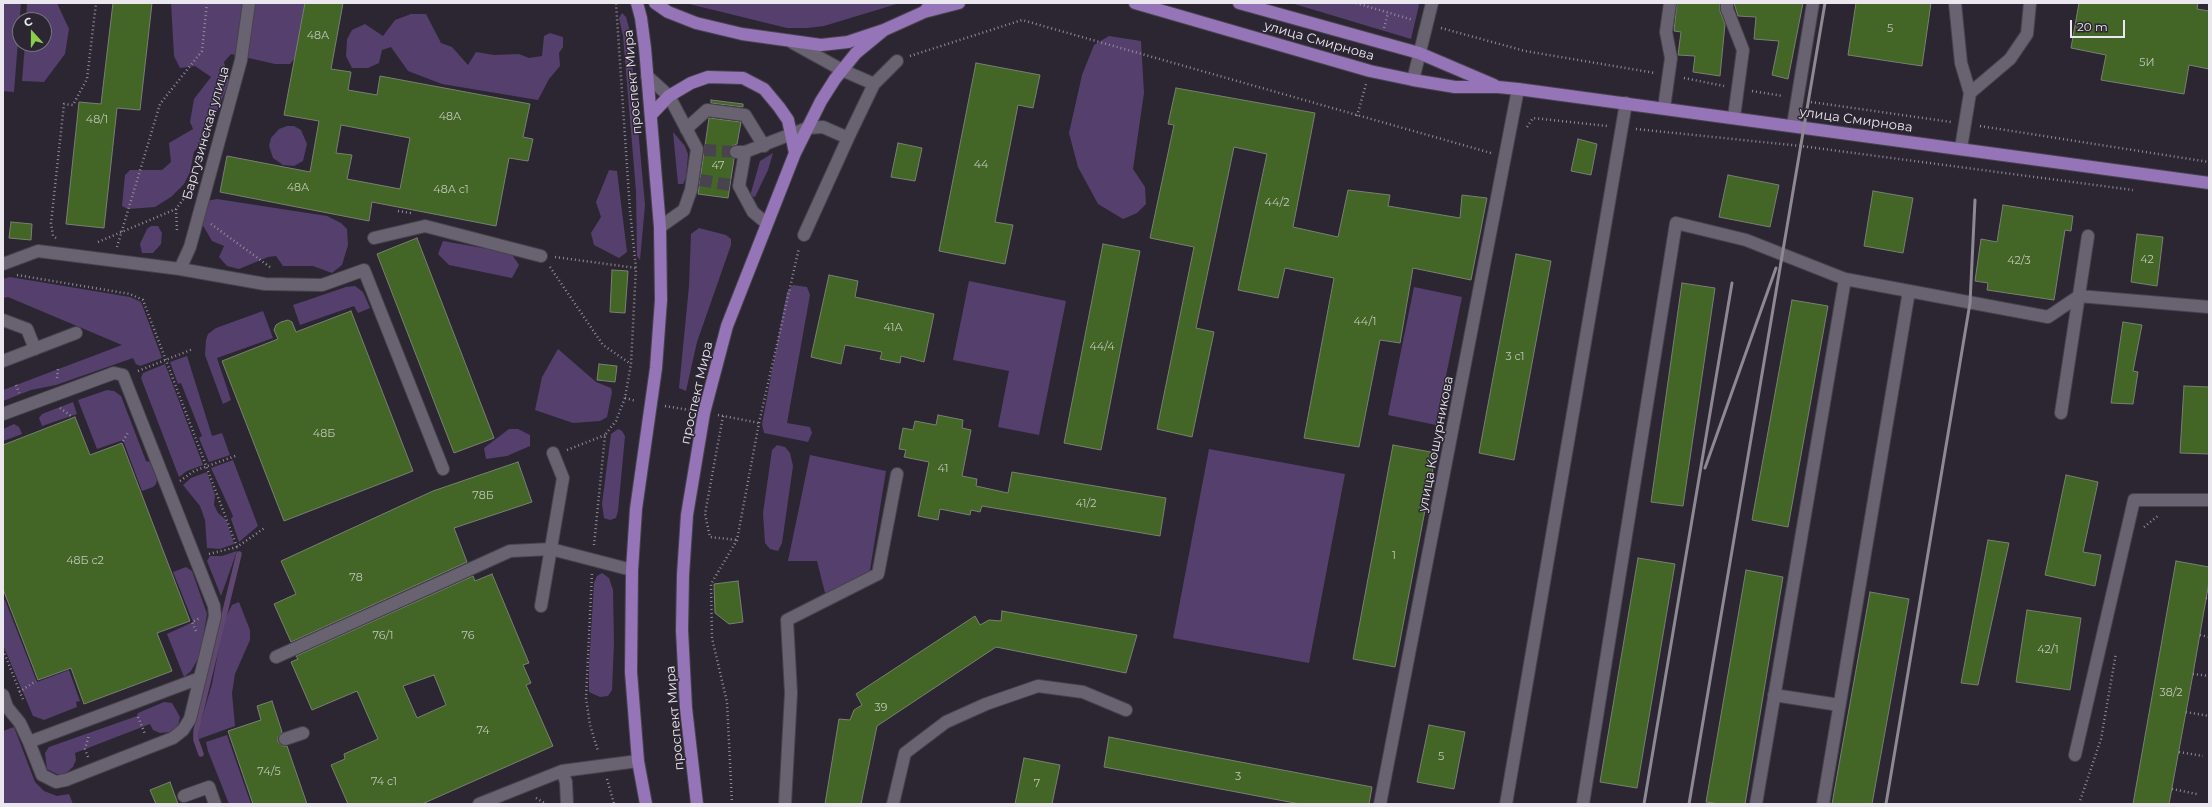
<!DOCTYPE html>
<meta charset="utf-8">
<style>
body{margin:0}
#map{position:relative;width:2212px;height:807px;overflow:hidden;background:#2c2632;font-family:Montserrat,sans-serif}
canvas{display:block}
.frame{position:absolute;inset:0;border:4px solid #eae7ef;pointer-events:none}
.north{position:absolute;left:12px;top:12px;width:40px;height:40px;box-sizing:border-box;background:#2c2632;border:1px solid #78737e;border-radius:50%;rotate:339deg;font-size:11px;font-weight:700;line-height:16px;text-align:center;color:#eae7ef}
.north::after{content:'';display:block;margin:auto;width:14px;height:18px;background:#89cf49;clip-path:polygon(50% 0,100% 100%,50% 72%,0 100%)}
.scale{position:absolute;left:2070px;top:20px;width:55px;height:18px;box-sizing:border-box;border:2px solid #eae7ef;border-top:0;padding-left:5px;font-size:12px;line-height:14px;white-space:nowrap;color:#eae7ef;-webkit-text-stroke:3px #2c2632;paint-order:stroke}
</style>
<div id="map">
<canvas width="2212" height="807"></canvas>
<div class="frame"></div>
<div class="north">С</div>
<div class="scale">20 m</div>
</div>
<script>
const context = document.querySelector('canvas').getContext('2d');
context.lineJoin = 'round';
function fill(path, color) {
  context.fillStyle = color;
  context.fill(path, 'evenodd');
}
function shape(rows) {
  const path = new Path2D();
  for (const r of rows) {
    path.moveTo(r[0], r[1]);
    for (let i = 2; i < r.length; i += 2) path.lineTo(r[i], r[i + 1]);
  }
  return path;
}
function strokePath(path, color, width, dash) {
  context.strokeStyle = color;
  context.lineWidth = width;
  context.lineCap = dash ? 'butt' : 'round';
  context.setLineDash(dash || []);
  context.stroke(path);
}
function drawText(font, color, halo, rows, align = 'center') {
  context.font = font + ' Montserrat,sans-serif';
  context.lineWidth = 3;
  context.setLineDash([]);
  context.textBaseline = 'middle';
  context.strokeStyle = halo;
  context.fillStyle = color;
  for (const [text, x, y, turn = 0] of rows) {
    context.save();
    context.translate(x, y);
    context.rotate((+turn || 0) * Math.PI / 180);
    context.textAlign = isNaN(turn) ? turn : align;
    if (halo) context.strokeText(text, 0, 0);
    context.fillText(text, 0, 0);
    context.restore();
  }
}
fill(shape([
 [3,3,21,3,14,92,3,91],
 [27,3,57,3,69,29,65,54,44,82,22,81,25,44,44,44,44,20,26,20],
 [171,3,305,3,296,57,290,64,275,64,231,54,224,62,229,82,208,134,194,152,190,172,184,184,171,197,155,207,128,209,122,206,125,175,130,170,162,170,171,162,169,143,193,129,190,122,194,99,211,77,195,66,180,68,174,56],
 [685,3,900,3,824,26,807,28,787,28],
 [1291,3,1417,3,1419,5,1411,39],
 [622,13,626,17,629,28,645,205,640,260,637,256,636,191,623,36,619,18],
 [411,14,426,14,441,43,452,47,468,65,476,52,494,55,519,54,529,58,542,56,544,36,550,33,563,37,563,47,559,53,560,66,549,79,538,100,442,84,408,71,391,47,382,50,379,63,368,68,352,68,346,56,347,39,352,30,365,24,383,36,395,20],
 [1109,36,1141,41,1144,93,1133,169,1145,187,1146,204,1137,213,1123,219,1098,204,1078,167,1069,133,1082,75,1094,45],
 [287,126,294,126,301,130,307,144,303,161,294,166,283,165,273,158,269,146,271,138,279,129],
 [673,132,685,146,688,154,686,178,683,184,678,184],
 [773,153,768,170,755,197,750,196,760,161],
 [609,170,617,171,627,252,619,258,594,245,591,233,601,217,596,202],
 [217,199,327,216,341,223,347,229,348,245,342,265,332,273,313,266,283,266,276,256,268,257,239,269,227,266,219,257,224,246,212,241,202,224,206,201],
 [151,226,158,226,162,233,161,244,153,253,142,253,140,244,147,229],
 [699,228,726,235,731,239,731,245,697,342,686,391,679,388,689,286,691,234],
 [443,241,511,253,519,265,512,278,449,265,438,254],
 [10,277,130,297,141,302,162,358,140,366,136,364,133,358,56,385,31,390,3,401,3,390,122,345,8,297,3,298,3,279],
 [969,281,1066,301,1039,435,998,427,1009,371,953,360],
 [793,285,807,287,810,295,787,423,810,427,812,433,808,442,764,433,762,424,787,292],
 [355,286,363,292,370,308,358,313,354,306,300,325,293,305,346,287],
 [1414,287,1462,297,1436,425,1388,415],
 [263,311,273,338,217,358,231,400,223,404,205,355,206,340,208,334,216,328],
 [558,349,596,382,611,388,612,392,607,417,600,421,573,423,535,410,542,377],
 [187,356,212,436,222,433,230,455,209,462,199,438,202,436,181,383,178,384,170,362],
 [165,364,203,465,187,471,179,477,141,378,143,373],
 [107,390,114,391,121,396,146,461,150,462,157,480,156,484,153,487,142,491,123,440,97,449,78,400],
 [73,402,77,414,42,426,39,418,42,414],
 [14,424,19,427,22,434,3,441,3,429],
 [509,429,518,429,530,435,530,446,507,456,486,459,484,448],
 [618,429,622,431,625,436,618,511,616,518,610,520,604,518,602,504,611,434],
 [777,445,785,447,790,453,793,466,782,543,778,551,770,549,765,543,763,513,772,450],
 [1209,449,1345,474,1309,663,1173,638],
 [810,455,886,471,869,576,825,593,817,561,788,561],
 [233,460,258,526,239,542,231,519,233,516,211,468],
 [207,472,215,495,214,505,218,513,226,520,234,544,220,549,207,548,205,520,200,506,183,485,191,478],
 [237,551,221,596,207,561,210,556,222,556],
 [186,567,192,571,207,614,200,655,191,671,184,677,167,634,193,622,173,572],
 [602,573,609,578,613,590,614,643,612,690,608,696,600,697,589,692,589,665,594,583,597,576],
 [5,600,37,682,69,670,80,701,76,702,77,707,44,720,33,716,3,645,3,601],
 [239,602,250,630,250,640,235,674,232,693,235,726,199,739,199,728,212,684,224,621,232,605],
 [164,702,172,703,180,717,178,726,170,732,160,733,153,730,150,724,75,753,76,760,73,767,66,773,59,775,47,769,45,753,49,747,137,716,138,713],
 [14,727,35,782,44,791,57,796,69,794,73,804,3,804,3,731],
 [227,735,251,804,229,804,208,751,206,742]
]), '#553f6c');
strokePath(shape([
 [201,754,196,740,196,731,239,554]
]), '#5f4770', 5.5);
const building = shape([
 [113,3,152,3,140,110,117,108,104,228,66,224,79,102,101,104,113,3],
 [305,3,343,3,331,69,351,72,348,90,377,95,380,76,530,104,523,137,533,139,528,161,509,158,496,226,372,202,369,221,220,192,227,156,310,172,319,121,284,115,305,3],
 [341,125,410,138,400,189,347,179,352,155,336,153,341,125],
 [1677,3,1720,3,1720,11,1725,24,1720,76,1693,72,1695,56,1678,55,1681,32,1674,31,1677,3],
 [1734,3,1803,3,1788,79,1772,75,1779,41,1754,39,1756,17,1738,16,1734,3],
 [1856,3,1931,3,1922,66,1848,55,1856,3],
 [2079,3,2198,3,2197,9,2209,11,2209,69,2189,65,2184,94,2101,80,2106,55,2071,48,2079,3],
 [976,63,1040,75,1033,108,1018,105,995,222,1013,225,1005,264,939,251,976,63],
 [1176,88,1315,113,1293,227,1338,237,1348,190,1390,195,1388,206,1460,218,1462,195,1487,198,1471,280,1413,268,1400,343,1380,340,1359,447,1304,438,1334,278,1285,268,1278,298,1238,290,1267,154,1234,147,1196,328,1214,332,1192,437,1157,429,1194,247,1150,238,1174,125,1168,124,1176,88],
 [711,100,743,104,743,107,711,103,711,100],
 [709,118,741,122,737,144,732,146,729,152,730,156,734,159,728,198,698,194,709,118],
 [1578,139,1597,144,1591,175,1571,171,1578,139],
 [898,143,922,148,915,181,891,177,898,143],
 [1728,175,1779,185,1770,227,1719,217,1728,175],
 [1873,191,1913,198,1903,253,1864,246,1873,191],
 [2003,205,2073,216,2071,231,2065,230,2054,300,1987,290,1988,283,1975,281,1981,239,1997,242,2003,205],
 [11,222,32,224,31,240,9,238,11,222],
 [2137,234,2163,237,2157,286,2131,282,2137,234],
 [417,238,494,438,454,453,377,254,417,238],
 [1103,244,1140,251,1101,450,1064,443,1103,244],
 [1516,254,1551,261,1514,460,1479,453,1516,254],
 [612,270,628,271,625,313,610,312,612,270],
 [829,275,858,281,855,297,934,314,924,362,901,356,900,363,880,359,882,352,845,345,841,364,811,357,829,275],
 [1682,283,1715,288,1683,506,1651,502,1682,283],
 [1792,300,1828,306,1788,527,1752,520,1792,300],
 [351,311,413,471,284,521,222,361,278,339,274,330,276,325,281,322,288,320,292,322,296,332,351,311],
 [2123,322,2142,325,2133,371,2138,372,2133,404,2111,403,2123,322],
 [599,364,617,366,615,382,597,380,599,364],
 [2184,386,2209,387,2209,454,2180,453,2184,386],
 [938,415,963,420,962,428,971,430,962,476,977,479,976,486,1008,493,1012,472,1166,498,1160,536,982,506,980,512,971,510,970,515,940,509,938,520,918,516,929,462,904,457,906,450,899,449,903,428,913,430,915,421,936,425,938,415],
 [75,417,90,455,122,443,190,621,157,633,172,671,84,704,71,668,38,680,3,589,3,445,75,417],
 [1393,445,1436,453,1395,667,1353,659,1393,445],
 [518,462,532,502,454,528,467,562,291,642,274,604,296,594,281,561,433,491,518,462],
 [2066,475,2098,482,2083,552,2101,555,2095,586,2045,575,2066,475],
 [1988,540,2009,543,1978,685,1961,683,1988,540],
 [1638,558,1675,564,1637,788,1600,782,1638,558],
 [2176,561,2209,567,2209,582,2193,674,2169,804,2133,804,2176,561],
 [1746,570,1783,577,1745,804,1720,804,1706,802,1746,570],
 [492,574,529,663,523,665,531,683,526,685,553,746,422,804,348,804,331,765,345,759,344,754,378,739,357,691,312,710,291,662,298,659,296,656,473,576,475,581,492,574],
 [434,675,446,705,417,718,403,686,434,675],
 [738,581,743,622,729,624,715,613,714,584,738,581],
 [1870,592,1909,599,1872,804,1832,804,1870,592],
 [2027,610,2081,618,2070,690,2016,682,2027,610],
 [1002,611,1137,635,1126,673,996,647,877,726,861,804,825,804,839,719,850,720,854,710,862,705,856,694,975,616,980,625,989,620,1001,621,1002,611],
 [272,701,282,732,278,737,278,742,283,746,287,746,307,804,253,804,228,731,261,720,257,706,272,701],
 [1429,725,1465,732,1454,789,1417,782,1429,725],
 [1109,737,1372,787,1369,804,1300,804,1104,767,1109,737],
 [1024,758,1060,765,1052,804,1015,804,1024,758],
 [170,782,178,804,156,804,150,790,170,782]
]);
fill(building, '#436525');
strokePath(building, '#788072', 1);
strokePath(shape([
 [704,150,736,152],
 [700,180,730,185]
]), '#48434e', 12, [12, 6]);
const minor = shape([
 [1727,3,1727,9,1743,50,1734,117],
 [1955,3,1961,63,1970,93,1961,148],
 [793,43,842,70,874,84],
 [647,76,669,96,697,149,691,190,684,210,660,227],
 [1413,80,1432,3],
 [1970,93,2010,59,2027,34,2030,3],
 [1664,108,1671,58,1666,32,1670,3],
 [1793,125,1813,3],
 [686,129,707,110,745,115,764,146],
 [848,138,874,84,897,61],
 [736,152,745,152,807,128,823,127,848,138,804,235],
 [745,152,739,186,753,212,766,223],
 [374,238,425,226,541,256],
 [3,264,38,251,180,269,265,284,322,285,364,270,443,469],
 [180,269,190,247,241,60,249,3],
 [1845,279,2048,317,2079,296,2209,307],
 [3,320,27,329,35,349],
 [3,361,76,333],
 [2061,413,2088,236],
 [3,414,114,373,123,375,214,606,215,616,190,719,183,730,173,738,66,780,56,782,42,775,29,742,20,723,7,707,3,695],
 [541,606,563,478,553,453],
 [276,657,510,551,551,549,632,570],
 [1774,695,1839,705],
 [285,739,303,733],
 [29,742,200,678],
 [2075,755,2134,500,2209,500],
 [562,771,566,782,567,804],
 [184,796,209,787,215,804],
 [479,804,562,771,638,761],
 [785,804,791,693,787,620,878,574,897,474],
 [893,804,905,753,946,722,986,704,1038,686,1083,692,1126,710],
 [1380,804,1518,89],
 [1506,804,1626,103],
 [1583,804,1676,223,1746,240,1845,279,1756,804],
 [1823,804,1909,291]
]);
const major = shape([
 [637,3,641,18,645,48,660,227,661,300,656,368,636,509,632,570,631,672,638,761,646,804],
 [655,3,668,12,696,23,742,34,821,45,848,42,884,30,924,12,932,3],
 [1135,3,1370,71,1413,80,1455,87,1498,87,1518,89,2209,183],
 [1239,3,1419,53,1494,85],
 [924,12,959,3],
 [651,115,669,96,691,83,708,77,743,78,764,89,779,107,788,120,795,153],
 [697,804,686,708,682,630,683,575,687,515,704,413,727,326,795,153,821,101,835,79,856,53,884,30]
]);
strokePath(minor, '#47434d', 14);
strokePath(major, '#47434d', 14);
strokePath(shape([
 [1356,3,1413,20],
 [1384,28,1388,13],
 [1441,28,1525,51,1655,73],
 [910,56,1022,20,1491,153],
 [1684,78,1724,86],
 [1752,91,1783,96],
 [1811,102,1951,122],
 [1357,116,1366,84],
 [1980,126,2209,162],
 [1527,127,1533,118,1607,126],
 [1636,129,1801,146,2133,190],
 [176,209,177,231],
 [398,211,411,213],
 [211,224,270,267],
 [56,238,53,236,51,223,64,104,73,105,87,79,96,3],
 [98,242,176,209,188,193],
 [117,247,160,104,202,51,207,3],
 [555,257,636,268],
 [550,267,603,345,631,364],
 [17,275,130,294,143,300,237,547],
 [138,371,193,349],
 [57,378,58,369],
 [16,385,19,393],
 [625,398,636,401],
 [665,406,689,410],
 [60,408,71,416],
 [718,415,759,423],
 [723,416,705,514,710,537,737,540],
 [123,441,129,431],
 [567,450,605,435],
 [180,481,194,471,238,455],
 [2144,527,2159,515],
 [594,545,605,435,616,421,625,398,631,364,636,268,630,211,616,3],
 [209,554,237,547,266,527],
 [592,574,586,698,590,725,598,751],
 [2206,598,2209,598],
 [196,631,192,622,200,618],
 [2200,635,2209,637],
 [3,650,24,702],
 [2193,674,2209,676],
 [19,692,36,681],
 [2186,712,2209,716],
 [138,717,145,734],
 [2179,752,2203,756],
 [88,757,85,749,89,735],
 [607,779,614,804],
 [2172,789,2197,794],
 [536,798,546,804],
 [732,804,727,702,712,638,711,584,737,540,759,423,799,248],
 [2079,804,2101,739,2116,653]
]), '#918d97', 2.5, [1, 3]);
strokePath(minor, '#696371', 12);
strokePath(major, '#9574b7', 12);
strokePath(shape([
 [1705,468,1776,268],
 [1644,804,1732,283],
 [1689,804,1825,3],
 [1886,804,1970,303,1975,200]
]), '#8d8993', 3);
drawText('11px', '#c0c6bc', null, [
 ["5",1890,29],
 ["48А",318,36],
 ["5И",2147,63],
 ["48А",450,117],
 ["48/1",97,120],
 ["44",981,165],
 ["47",718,166],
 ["48А",298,188],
 ["48А с1",451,190],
 ["44/2",1277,203],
 ["42",2147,260],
 ["42/3",2019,261],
 ["44/1",1365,322],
 ["41А",893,328],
 ["44/4",1102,347],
 ["3 с1",1515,357],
 ["48Б",324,434],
 ["41",943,469],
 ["78Б",483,496],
 ["41/2",1086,504],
 ["1",1394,556],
 ["48Б с2",85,561],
 ["78",356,578],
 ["76/1",383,636],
 ["76",468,636],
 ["42/1",2048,650],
 ["38/2",2171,693],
 ["39",881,708],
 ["74",483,731],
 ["5",1441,757],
 ["74/5",269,772],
 ["3",1238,777],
 ["74 с1",384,782],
 ["7",1037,784]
]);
drawText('13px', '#eae7ef', '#2c2632', [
 ["улица Смирнова",1319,41,16],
 ["проспект Мира",633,82,-95],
 ["улица Смирнова",1856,120,8],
 ["Баргузинская улица",206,133,-74],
 ["проспект Мира",697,393,-77],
 ["улица Кошурникова",1436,444,-79],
 ["проспект Мира",675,718,-95]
]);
</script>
